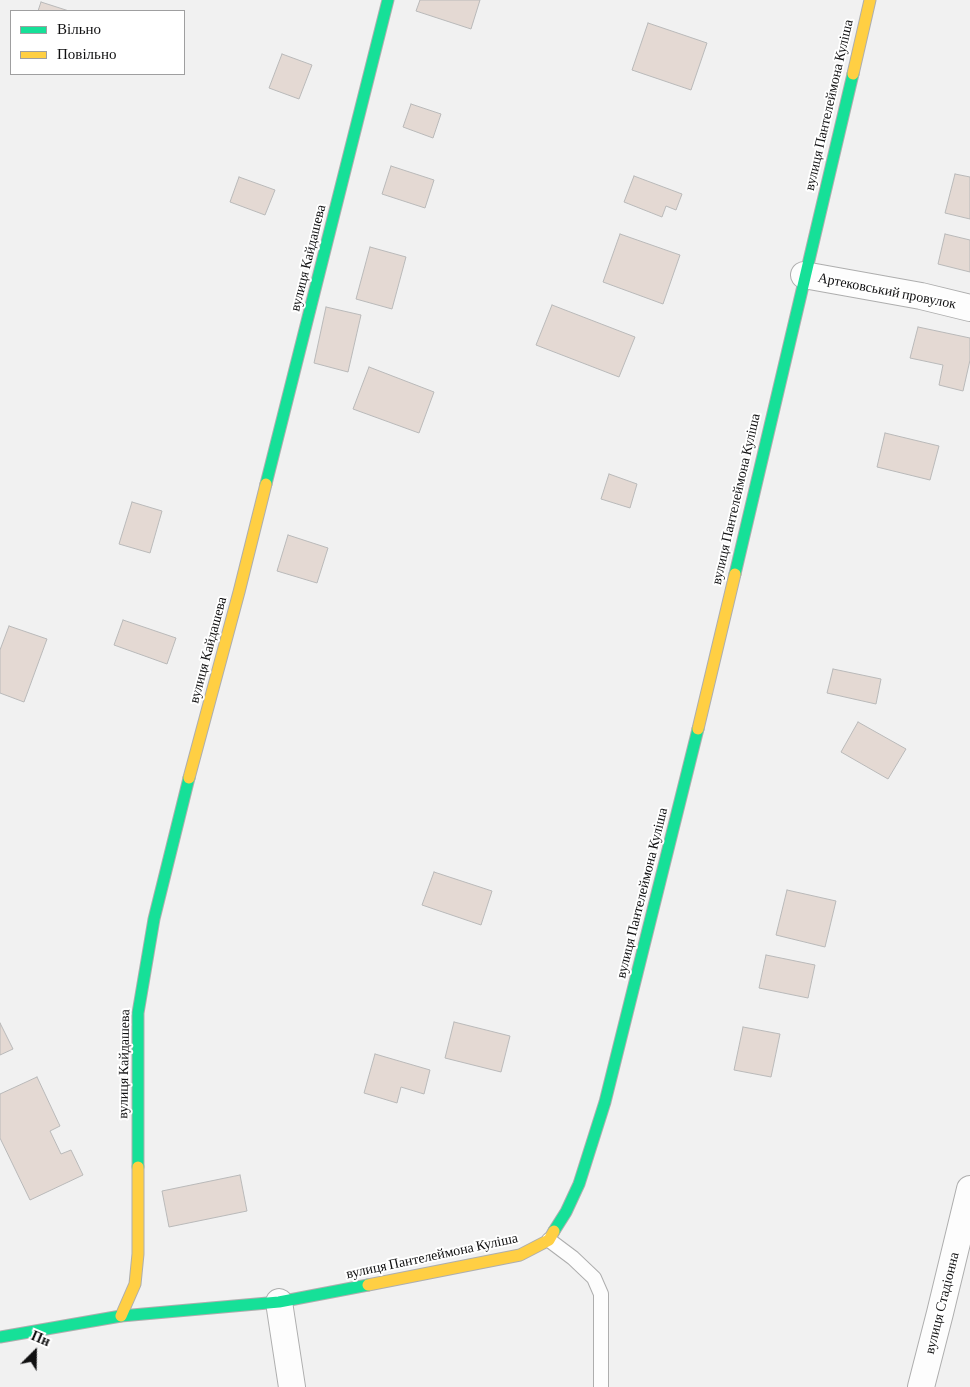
<!DOCTYPE html>
<meta charset="utf-8">
<style>
body{margin:0}
#map{position:relative;width:970px;height:1387px;overflow:hidden;background:#f1f1f1;font-family:"Crimson Pro",serif}
canvas{display:block}
.legend{position:absolute;left:10px;top:10px;width:175px;height:65px;box-sizing:border-box;background:#fff;border:1px solid #9f9fa0;margin:0;padding:6px 9px;list-style:none;font-size:15px;color:#101011}
.legend li{display:flex;align-items:center;gap:10px;height:25px}
.legend b{width:25px;border:1px solid #9f9fa0}
.north{position:absolute;left:10px;top:1327px;width:50px;height:50px;-webkit-text-stroke:4px #fff;paint-order:stroke;rotate:23deg;font-size:14px;font-weight:700;line-height:20px;text-align:center;color:#101011}
.north::after{content:'';display:block;margin:auto;width:18px;height:22px;background:#101011;clip-path:polygon(50% 0,100% 100%,50% 72%,0 100%)}
</style>
<div id="map">
<canvas width="970" height="1387"></canvas>
<ul class="legend">
<li><b style="height:6px;background:#16e098"></b>Вільно</li>
<li><b style="height:6px;background:#ffcf43"></b>Повільно</li>
</ul>
<div class="north">Пн</div>
</div>
<script>
const context = document.querySelector('canvas').getContext('2d');
context.lineJoin = 'round';
function fill(path, color) {
  context.fillStyle = color;
  context.fill(path, 'evenodd');
}
function shape(rows) {
  const path = new Path2D();
  for (const r of rows) {
    path.moveTo(r[0], r[1]);
    for (let i = 2; i < r.length; i += 2) path.lineTo(r[i], r[i + 1]);
  }
  return path;
}
function strokePath(path, color, width, dash) {
  context.strokeStyle = color;
  context.lineWidth = width;
  context.lineCap = dash ? 'butt' : 'round';
  context.setLineDash(dash || []);
  context.stroke(path);
}
function drawText(font, color, halo, rows, align = 'center') {
  context.font = font + ' "Crimson Pro",serif';
  context.lineWidth = 4;
  context.setLineDash([]);
  context.textBaseline = 'middle';
  context.strokeStyle = halo;
  context.fillStyle = color;
  for (const [text, x, y, turn = 0] of rows) {
    context.save();
    context.translate(x, y);
    context.rotate((+turn || 0) * Math.PI / 180);
    context.textAlign = isNaN(turn) ? turn : align;
    if (halo) context.strokeText(text, 0, 0);
    context.fillText(text, 0, 0);
    context.restore();
  }
}
const building = shape([
 [420,0,480,0,471,29,416,11,420,0],
 [41,2,69,11,38,11,41,2],
 [648,23,707,43,691,90,632,70,648,23],
 [282,54,312,65,299,99,269,88,282,54],
 [411,104,441,114,433,138,403,127,411,104],
 [391,166,434,180,425,208,382,194,391,166],
 [955,174,970,177,970,219,945,213,955,174],
 [634,176,682,194,676,210,666,206,662,217,624,202,634,176],
 [239,177,275,190,265,215,230,202,239,177],
 [620,234,680,255,663,304,603,282,620,234],
 [945,234,970,240,970,272,938,264,945,234],
 [370,247,406,257,392,309,356,299,370,247],
 [552,305,635,337,619,377,536,345,552,305],
 [326,307,361,315,348,372,314,363,326,307],
 [918,327,970,338,970,360,963,391,939,385,943,365,910,358,918,327],
 [369,367,434,392,419,433,353,409,369,367],
 [885,433,939,446,930,480,877,467,885,433],
 [609,474,637,484,630,508,601,499,609,474],
 [132,502,162,511,150,553,119,544,132,502],
 [288,535,328,548,317,583,277,571,288,535],
 [123,620,176,638,167,664,114,645,123,620],
 [9,626,47,639,24,702,0,693,0,650,9,626],
 [833,669,881,679,876,704,827,693,833,669],
 [858,722,906,749,888,779,841,752,858,722],
 [434,872,492,891,481,925,422,905,434,872],
 [787,890,836,901,825,947,776,935,787,890],
 [766,955,815,965,808,998,759,988,766,955],
 [454,1022,510,1036,501,1072,445,1058,454,1022],
 [0,1023,13,1049,0,1055,0,1023],
 [743,1027,780,1034,771,1077,734,1070,743,1027],
 [375,1054,430,1070,424,1094,401,1087,397,1103,364,1093,375,1054],
 [37,1077,60,1126,50,1131,61,1154,71,1150,83,1175,30,1200,0,1138,0,1094,37,1077],
 [240,1175,247,1211,169,1227,162,1191,240,1175]
]);
fill(building, '#e4d9d3');
strokePath(building, '#b9b9b9', 1);
const lane = shape([
 [549,1240,573,1258,594,1278,601,1294,601,1387]
]);
const street = shape([
 [804,275,921,296,970,308],
 [279,1302,292,1387],
 [921,1387,940,1313,970,1189]
]);
const fast = shape([
 [266,484,388,0],
 [735,574,853,74],
 [138,1167,138,1013,154,919,189,778],
 [554,1231,566,1212,579,1184,605,1102,698,729],
 [0,1337,121,1316,279,1302,368,1285]
]);
const slow = shape([
 [853,74,870,0],
 [698,729,735,574],
 [189,778,239,592,266,484],
 [368,1285,520,1255,549,1240,554,1231],
 [121,1316,135,1284,138,1254,138,1167]
]);
strokePath(lane, '#aeaeae', 16);
strokePath(street, '#aeaeae', 28);
strokePath(fast, '#aeaeae', 13);
strokePath(slow, '#aeaeae', 13);
strokePath(lane, '#fdfdfd', 14);
strokePath(street, '#fdfdfd', 26);
strokePath(fast, '#16e098', 11);
strokePath(slow, '#ffcf43', 11);
drawText('14px', '#101011', '#fff', [
 ["вулиця Пантелеймона Куліша",829,105,-77],
 ["вулиця Кайдашева",308,258,-76],
 ["Артековський провулок",887,291,11],
 ["вулиця Пантелеймона Куліша",736,499,-77],
 ["вулиця Кайдашева",208,650,-75],
 ["вулиця Пантелеймона Куліша",642,893,-76],
 ["вулиця Кайдашева",124,1064,-89],
 ["вулиця Пантелеймона Куліша",432,1256,-12],
 ["вулиця Стадіонна",942,1303,-76]
]);
</script>
